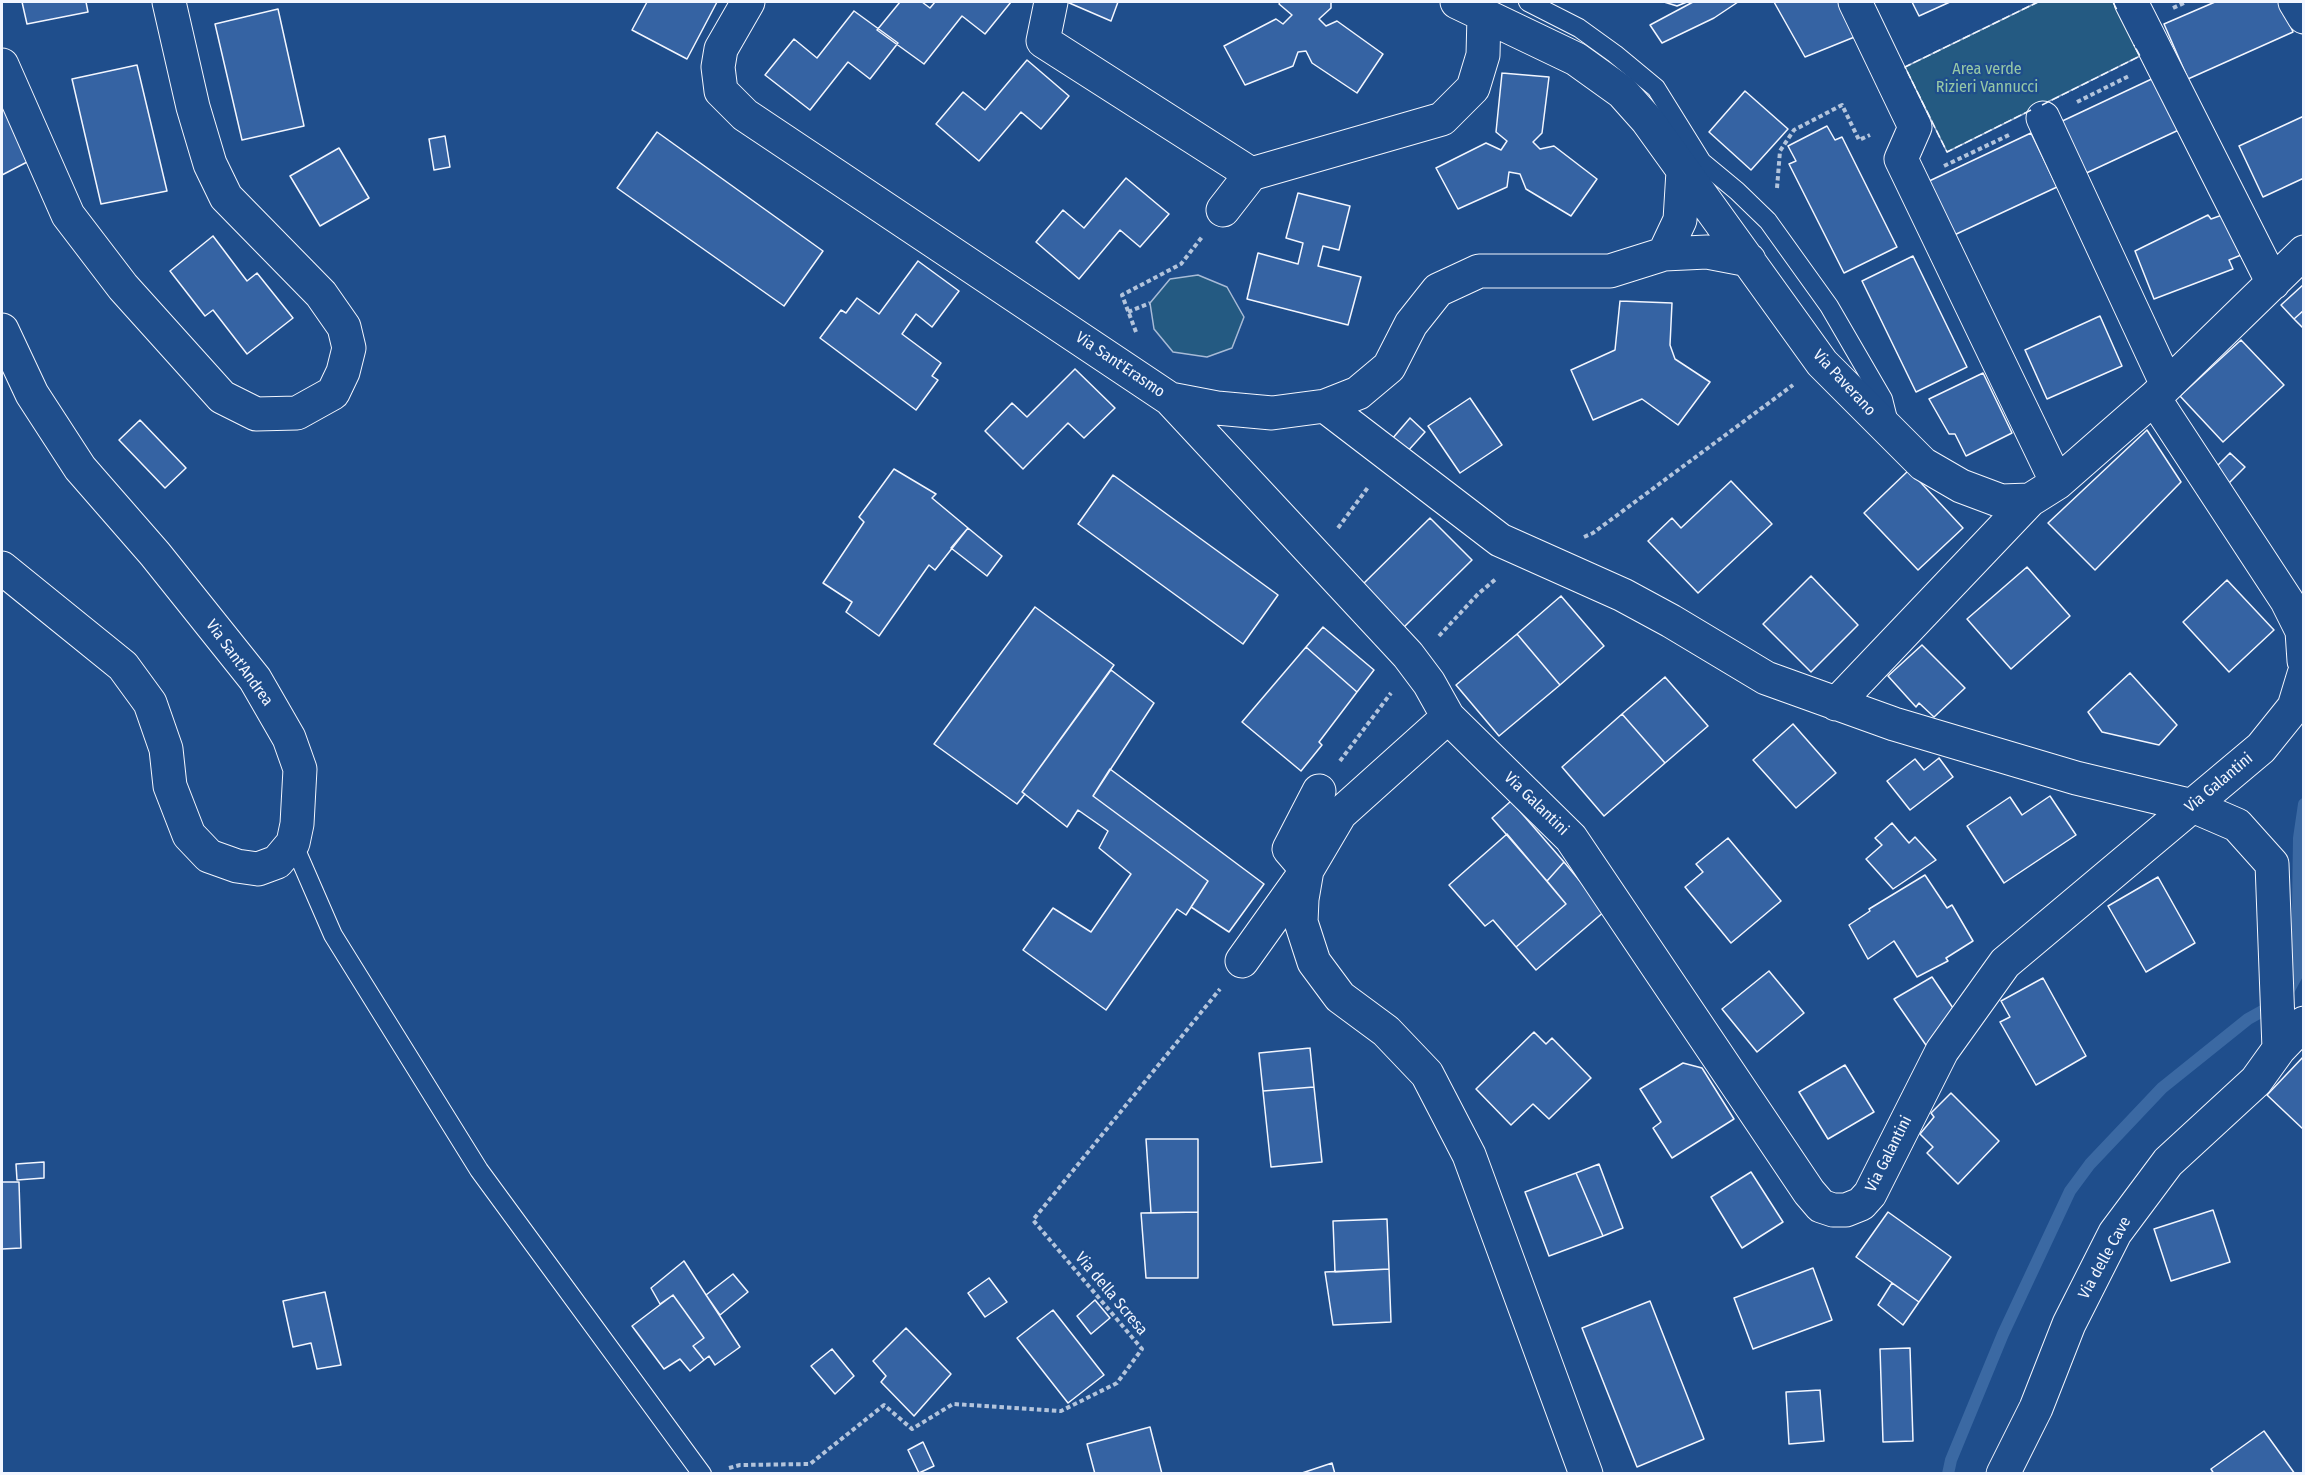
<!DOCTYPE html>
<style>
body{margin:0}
#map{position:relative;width:2305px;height:1475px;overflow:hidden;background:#1f4e8c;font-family:"Fira Sans Condensed",sans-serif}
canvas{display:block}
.frame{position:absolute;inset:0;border:3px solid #f2f6ff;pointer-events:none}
</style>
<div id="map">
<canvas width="2305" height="1475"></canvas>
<div class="frame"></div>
</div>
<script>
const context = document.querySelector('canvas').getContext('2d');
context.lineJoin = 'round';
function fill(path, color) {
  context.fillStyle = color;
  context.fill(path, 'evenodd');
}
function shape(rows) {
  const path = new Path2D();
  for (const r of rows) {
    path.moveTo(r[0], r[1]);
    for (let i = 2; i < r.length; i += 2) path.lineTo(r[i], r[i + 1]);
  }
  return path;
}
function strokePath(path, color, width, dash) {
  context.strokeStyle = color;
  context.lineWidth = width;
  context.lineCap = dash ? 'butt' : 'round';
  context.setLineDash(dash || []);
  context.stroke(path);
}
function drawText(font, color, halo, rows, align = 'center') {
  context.font = font + ' "Fira Sans Condensed",sans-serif';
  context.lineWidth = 4.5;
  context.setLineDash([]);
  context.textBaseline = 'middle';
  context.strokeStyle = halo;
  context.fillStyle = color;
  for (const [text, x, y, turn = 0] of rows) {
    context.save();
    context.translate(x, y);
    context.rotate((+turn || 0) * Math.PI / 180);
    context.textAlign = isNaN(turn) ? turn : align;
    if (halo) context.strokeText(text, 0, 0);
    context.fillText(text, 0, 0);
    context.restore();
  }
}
const green = shape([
 [2038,2,2113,2,2140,56,1947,152,1905,67,2038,2],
 [1198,275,1227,287,1244,317,1232,348,1207,357,1173,352,1154,329,1150,303,1170,279,1198,275]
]);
fill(green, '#245a82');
strokePath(green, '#a8bbd7', 1.5);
strokePath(shape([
 [1948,1474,1951,1460,2003,1334,2070,1191,2090,1164,2162,1088,2248,1019,2284,999,2297,975,2299,838,2304,804]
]), '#3b69a3', 12);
const building = shape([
 [22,2,86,2,88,12,27,24,22,2],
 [647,2,717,2,687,59,632,30,647,2],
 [900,2,922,2,930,8,935,2,1011,2,985,34,962,16,924,64,877,30,900,2],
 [1067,2,1118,2,1111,21,1067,2],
 [1280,2,1331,2,1331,8,1319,19,1326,26,1337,21,1383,54,1357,93,1312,63,1306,51,1298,52,1293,66,1245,85,1224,46,1276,19,1283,24,1292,15,1279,4,1280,2],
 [1664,2,1687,2,1677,6,1664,2],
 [1693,2,1738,2,1714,18,1662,43,1650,25,1693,2],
 [1774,2,1840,2,1857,36,1805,57,1774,2],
 [1912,2,1950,2,1919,16,1912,2],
 [2215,2,2280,2,2293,32,2188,79,2164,24,2215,2],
 [278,9,304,126,242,140,215,24,278,9],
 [854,11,898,43,870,79,848,62,810,110,765,75,794,39,817,58,854,11],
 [1027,60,1069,96,1041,129,1021,112,979,161,936,124,963,92,985,110,1027,60],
 [137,65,167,191,101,204,72,79,137,65],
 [1502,73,1549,77,1542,133,1533,142,1540,149,1554,146,1597,179,1571,216,1526,189,1520,174,1509,172,1507,187,1458,209,1436,168,1486,143,1501,150,1507,141,1496,132,1502,73],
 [2158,76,2183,128,2080,176,2056,124,2158,76],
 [1745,91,1788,129,1751,170,1709,132,1745,91],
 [2,98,29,161,2,175,2,98],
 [2304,116,2304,178,2263,197,2239,146,2304,116],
 [1827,126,1835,140,1842,137,1897,247,1844,273,1789,164,1796,161,1788,146,1827,126],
 [657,132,823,251,784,306,617,188,657,132],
 [2031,133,2057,187,1950,237,1925,183,2031,133],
 [445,136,450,167,434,170,429,139,445,136],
 [339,148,369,198,320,226,290,176,339,148],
 [1126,178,1169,214,1140,247,1120,230,1079,279,1036,242,1063,210,1084,228,1126,178],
 [1298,193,1350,206,1339,250,1323,246,1318,266,1361,277,1348,325,1247,299,1258,253,1298,264,1303,243,1286,238,1298,193],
 [2225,214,2241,255,2229,260,2233,269,2154,299,2135,251,2208,215,2211,219,2225,214],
 [213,236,247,281,257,273,293,318,247,354,213,310,205,316,170,271,213,236],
 [1913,256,1967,367,1916,392,1862,281,1913,256],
 [918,261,959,291,932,327,916,314,902,334,941,363,932,376,938,380,916,410,820,338,841,310,846,313,857,298,879,314,918,261],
 [2304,284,2304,310,2294,319,2281,305,2304,284],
 [1620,301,1672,303,1670,345,1675,359,1710,382,1678,425,1642,399,1593,420,1571,370,1615,350,1620,301],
 [2304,310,2304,329,2294,319,2304,310],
 [2100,316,2122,366,2047,399,2025,350,2100,316],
 [2241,340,2284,385,2223,442,2180,396,2241,340],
 [1075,369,1115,408,1084,438,1068,423,1023,469,985,431,1012,403,1027,417,1075,369],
 [1983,373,2012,433,1966,456,1955,434,1949,434,1929,399,1983,373],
 [1470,398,1502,445,1460,473,1428,426,1470,398],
 [1410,418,1425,432,1407,452,1392,439,1410,418],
 [140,420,186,468,165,488,119,440,140,420],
 [2147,430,2181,482,2095,570,2048,523,2147,430],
 [2230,453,2245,467,2226,486,2214,469,2230,453],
 [894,469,936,494,932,498,968,528,935,570,929,565,879,636,846,612,852,602,823,583,864,522,859,517,894,469],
 [1909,470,1963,528,1918,570,1864,513,1909,470],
 [1113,475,1278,595,1243,644,1078,524,1113,475],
 [1731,481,1772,524,1698,593,1648,541,1672,518,1681,528,1731,481],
 [1430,518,1472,560,1401,630,1360,587,1430,518],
 [968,528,1002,556,987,576,951,548,968,528],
 [2027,567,2070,616,2011,669,1967,619,2027,567],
 [1811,576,1858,625,1811,672,1763,624,1811,576],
 [2227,580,2274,630,2229,672,2183,622,2227,580],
 [1561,596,1604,646,1560,685,1517,634,1561,596],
 [1035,607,1114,665,1022,792,1025,794,1017,804,934,744,1035,607],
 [1323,627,1374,670,1357,692,1306,647,1323,627],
 [1517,634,1560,685,1499,736,1456,685,1517,634],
 [1922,645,1965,688,1934,717,1919,703,1916,707,1888,676,1922,645],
 [1306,647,1357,692,1319,742,1322,745,1301,771,1242,722,1306,647],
 [1111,670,1154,703,1093,796,1208,881,1186,915,1177,909,1106,1010,1023,950,1053,908,1091,932,1131,874,1099,848,1108,831,1078,810,1067,827,1022,792,1111,670],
 [2130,673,2177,725,2159,745,2102,732,2088,712,2130,673],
 [1665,677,1708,726,1665,763,1622,714,1665,677],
 [1622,714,1665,763,1604,816,1562,767,1622,714],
 [1793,724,1836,773,1796,808,1753,760,1793,724],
 [1939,758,1953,777,1910,810,1887,781,1915,759,1924,770,1939,758],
 [1110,769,1264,884,1229,932,1191,907,1208,881,1093,796,1110,769],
 [2050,796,2076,835,2004,883,1967,826,2010,797,2022,815,2050,796],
 [1511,801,1564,862,1547,881,1492,818,1511,801],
 [1892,823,1909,843,1915,837,1936,860,1893,889,1866,859,1882,845,1875,838,1892,823],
 [1507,834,1566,904,1516,947,1493,920,1485,926,1449,885,1507,834],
 [1728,838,1781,901,1731,943,1685,887,1703,872,1696,864,1728,838],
 [1564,862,1605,911,1536,970,1516,947,1566,904,1547,881,1564,862],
 [1925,875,1947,908,1952,905,1973,941,1946,958,1948,961,1917,977,1894,941,1868,959,1849,925,1870,911,1869,909,1925,875],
 [2158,877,2195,943,2146,972,2108,906,2158,877],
 [1769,971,1804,1013,1757,1052,1722,1009,1769,971],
 [1932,977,1953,1008,1928,1048,1894,999,1932,977],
 [2043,978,2086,1056,2036,1085,2000,1022,2010,1017,2001,1001,2043,978],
 [1534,1032,1546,1044,1552,1038,1591,1078,1549,1119,1533,1104,1511,1125,1476,1089,1534,1032],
 [1310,1048,1314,1087,1263,1091,1259,1053,1310,1048],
 [2304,1056,2304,1130,2267,1095,2304,1056],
 [1683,1063,1702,1068,1734,1119,1672,1158,1653,1128,1661,1122,1640,1089,1683,1063],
 [1845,1065,1874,1112,1828,1139,1799,1092,1845,1065],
 [1314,1087,1322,1162,1271,1167,1263,1091,1314,1087],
 [1951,1093,1999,1141,1958,1184,1927,1153,1933,1147,1920,1134,1934,1117,1931,1113,1951,1093],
 [1146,1139,1198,1139,1198,1212,1151,1213,1146,1139],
 [44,1162,44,1178,17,1180,16,1164,44,1162],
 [1599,1164,1623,1228,1603,1236,1576,1173,1599,1164],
 [1751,1172,1783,1222,1742,1248,1711,1197,1751,1172],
 [1576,1173,1603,1236,1549,1256,1525,1192,1576,1173],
 [2,1182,19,1182,21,1248,2,1249,2,1182],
 [2213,1210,2230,1262,2171,1281,2154,1229,2213,1210],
 [1198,1212,1198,1278,1146,1278,1141,1213,1198,1212],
 [1888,1212,1951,1257,1919,1302,1856,1257,1888,1212],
 [1387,1219,1389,1269,1335,1272,1333,1221,1387,1219],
 [684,1261,740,1347,715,1365,709,1356,704,1360,693,1346,704,1338,673,1295,660,1304,651,1288,684,1261],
 [1813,1268,1832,1320,1753,1349,1734,1298,1813,1268],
 [1389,1269,1391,1322,1333,1325,1325,1272,1389,1269],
 [733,1274,748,1292,720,1315,706,1295,733,1274],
 [989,1278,1007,1302,985,1317,968,1293,989,1278],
 [1892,1283,1919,1302,1903,1325,1878,1305,1892,1283],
 [325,1292,341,1365,317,1369,311,1343,293,1347,283,1301,325,1292],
 [673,1295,704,1338,693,1346,704,1360,690,1371,680,1359,664,1369,632,1326,673,1295],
 [1095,1300,1110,1318,1091,1334,1077,1316,1095,1300],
 [1650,1301,1704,1439,1637,1467,1582,1328,1650,1301],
 [1053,1310,1104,1375,1068,1403,1017,1338,1053,1310],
 [906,1328,951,1374,914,1416,881,1382,886,1376,873,1361,906,1328],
 [1910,1348,1913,1441,1883,1442,1880,1349,1910,1348],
 [832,1349,854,1376,835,1394,811,1366,832,1349],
 [1820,1390,1824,1441,1789,1444,1786,1392,1820,1390],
 [1150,1427,1162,1474,1095,1474,1087,1444,1150,1427],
 [2264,1431,2295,1474,2214,1474,2211,1469,2264,1431],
 [923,1442,934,1466,919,1473,908,1450,923,1442],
 [1332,1463,1335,1474,1299,1474,1332,1463]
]);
fill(building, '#3563a3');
strokePath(building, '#f2f6ff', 1.5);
const lane = shape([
 [1528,2,1579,28,1615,54,1656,88,1702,162,1737,191,1768,221,1829,306,1883,399,1889,423],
 [293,843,333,935,479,1170,702,1474]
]);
const street = shape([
 [748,2,721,49,718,67,721,91,745,115,1170,399,1217,408,1272,413,1325,406,1358,393,1389,367,1411,324,1438,290,1479,271,1610,271,1664,254,1707,252,1749,260],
 [1051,2,1043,41,1251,174,1442,119,1473,88,1483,55,1484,15],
 [1457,2,1576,59,1622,92,1647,120,1822,363,1923,464,1961,486,2001,501,2030,500,2057,483,2154,398,2304,252],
 [1855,2,1915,127,1901,159,2057,483],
 [2131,2,2273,283],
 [2295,2,2304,17],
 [2,65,68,215,123,287,222,397,256,414,297,413,333,393,343,372,349,348,344,327,321,294,226,197,210,164,193,107,169,2],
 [2043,118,2167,385],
 [1223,210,1251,174],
 [1664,254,1680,220,1683,171],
 [2,330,32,394,80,468,155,554,255,679,289,738,300,769,297,824,293,843,277,862,258,869,237,866,209,856,189,835,170,786,166,749,150,703,123,666,2,568],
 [2154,398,2287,601,2302,631,2304,661],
 [1170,399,1408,655,1429,683,1448,717,1571,838,1809,1192,1821,1206,1833,1210,1846,1210,1861,1204,1870,1194,1942,1051,2005,963,2261,748,2294,707,2304,674],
 [1325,406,1500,540,1623,595,1671,621,1766,678,1894,724,2076,778,2193,806,2237,825,2272,864,2279,1049],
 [1836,704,2030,500],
 [1448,717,1340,814,1307,870,1302,899,1301,922,1314,962,1340,997,1386,1031,1427,1074,1469,1155,1586,1474],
 [1242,961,1307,870,1289,849,1319,791],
 [2003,1474,2036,1408,2069,1324,2115,1233,2168,1162,2256,1081,2279,1049,2304,1023]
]);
strokePath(lane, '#f2f6ff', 20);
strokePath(street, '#f2f6ff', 35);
strokePath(shape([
 [2173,8,2186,2],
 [2077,102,2129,76],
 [1944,166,2011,134],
 [1777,188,1780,151,1794,130,1842,105,1859,140,1870,135],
 [1128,312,1150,303],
 [1136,332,1122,295,1181,264,1202,237],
 [1338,528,1369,486],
 [1584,537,1593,533,1793,385],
 [1439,636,1478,594,1497,578],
 [1340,761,1391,693],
 [729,1468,740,1465,810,1464,884,1405,912,1429,953,1404,1061,1411,1117,1383,1142,1349,1033,1220,1220,989]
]), '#b3c4dc', 4, [4.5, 3]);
strokePath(lane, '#1f4e8c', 18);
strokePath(street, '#1f4e8c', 33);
strokePath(shape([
 [2113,2,2117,10],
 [2042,105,2140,56,2134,45],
 [2031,110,1947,152,1905,67,2038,2]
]), '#f2f6ff', 1.5, [8, 3]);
drawText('16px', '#97c8a6', '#1f4e8c', [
 ["Area verde",1987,70],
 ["Rizieri Vannucci",1987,88]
]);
drawText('16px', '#f2f6ff', '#1f4e8c', [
 ["Via Sant'Erasmo",1120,365,34],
 ["Via Paverano",1844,383,47],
 ["Via Sant'Andrea",239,663,54],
 ["Via Galantini",2219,783,-40],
 ["Via Galantini",1536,804,44],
 ["Via Galantini",1889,1154,-63],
 ["Via delle Cave",2105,1258,-61],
 ["Via della Scresa",1111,1294,50]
]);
</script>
